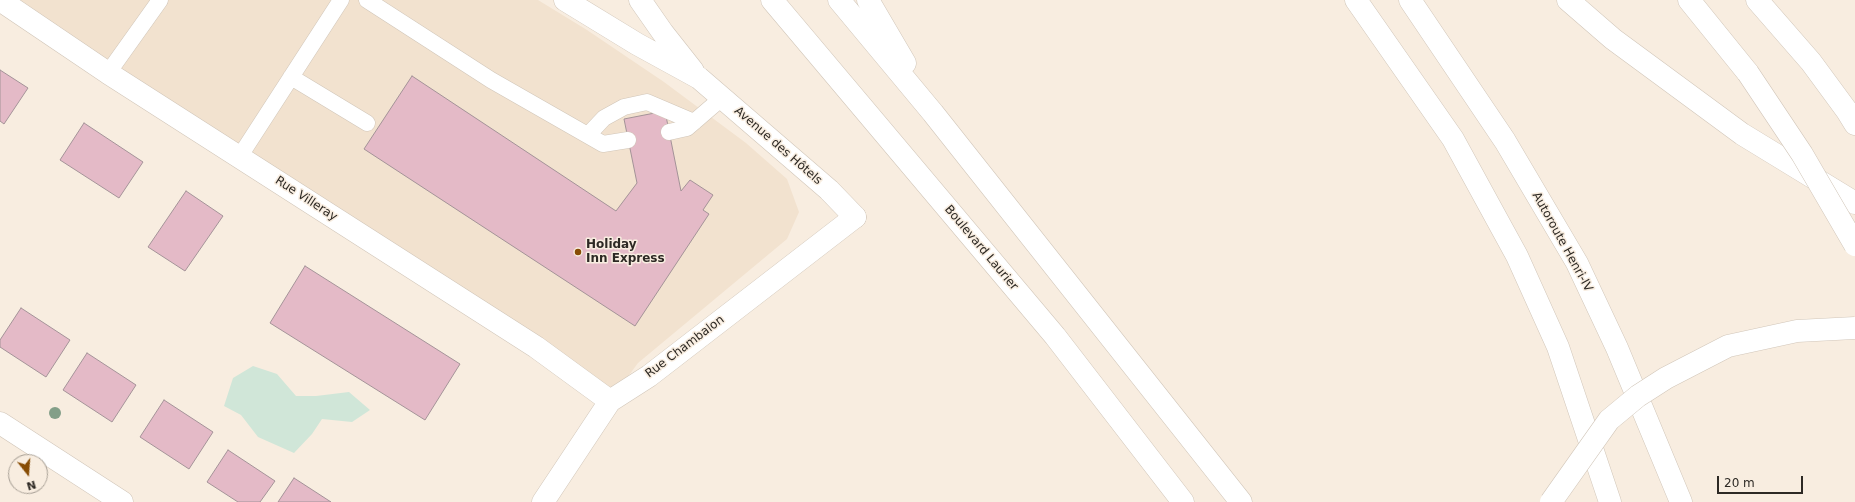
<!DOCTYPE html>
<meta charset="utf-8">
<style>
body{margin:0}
#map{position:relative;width:1855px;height:502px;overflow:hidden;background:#f8ede0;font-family:"DejaVu Sans",sans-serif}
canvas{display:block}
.north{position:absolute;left:8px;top:454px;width:40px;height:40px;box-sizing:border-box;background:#f8ede0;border:1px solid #a79f95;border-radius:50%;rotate:163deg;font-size:11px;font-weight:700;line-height:16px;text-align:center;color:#2d2924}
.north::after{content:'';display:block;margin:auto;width:14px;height:18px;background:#874c04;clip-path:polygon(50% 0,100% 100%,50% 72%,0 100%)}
.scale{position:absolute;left:1717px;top:476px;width:86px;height:18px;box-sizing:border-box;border:2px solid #2d2924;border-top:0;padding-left:5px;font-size:12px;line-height:14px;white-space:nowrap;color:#2d2924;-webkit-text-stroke:3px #f8ede0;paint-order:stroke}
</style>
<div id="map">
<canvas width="1855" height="502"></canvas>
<div class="north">N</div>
<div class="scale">20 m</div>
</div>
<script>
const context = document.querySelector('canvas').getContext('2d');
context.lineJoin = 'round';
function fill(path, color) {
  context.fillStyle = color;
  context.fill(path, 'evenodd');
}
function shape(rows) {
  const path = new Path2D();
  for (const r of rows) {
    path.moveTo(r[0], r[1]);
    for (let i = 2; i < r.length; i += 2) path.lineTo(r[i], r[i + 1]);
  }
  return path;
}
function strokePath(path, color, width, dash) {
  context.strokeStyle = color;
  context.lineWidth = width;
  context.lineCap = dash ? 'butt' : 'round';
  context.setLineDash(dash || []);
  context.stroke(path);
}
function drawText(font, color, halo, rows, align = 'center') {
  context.font = font + ' "DejaVu Sans",sans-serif';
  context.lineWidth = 3;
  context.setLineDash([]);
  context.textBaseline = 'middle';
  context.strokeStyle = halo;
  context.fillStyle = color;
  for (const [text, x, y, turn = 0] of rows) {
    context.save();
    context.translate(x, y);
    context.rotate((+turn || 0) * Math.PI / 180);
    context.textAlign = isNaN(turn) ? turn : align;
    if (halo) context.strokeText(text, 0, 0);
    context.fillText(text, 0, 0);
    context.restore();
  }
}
fill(shape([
 [0,0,538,0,587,30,664,82,746,143,787,179,799,212,787,239,638,363,610,401]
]), '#f2e2cf');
fill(shape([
 [253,366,277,374,296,396,316,396,349,392,370,410,352,422,322,419,312,434,294,453,258,437,241,415,224,406,233,378]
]), '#d0e6d8');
const building = shape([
 [0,70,28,88,4,124,0,121,0,70],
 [412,76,616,211,637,183,624,119,665,111,681,191,690,180,713,195,703,210,709,214,635,326,364,149,412,76],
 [84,123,143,162,119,198,60,160,84,123],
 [186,191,223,216,185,271,148,247,186,191],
 [305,266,460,364,425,420,270,323,305,266],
 [21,308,70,340,46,377,0,347,0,340,21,308],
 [87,353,136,385,112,422,63,390,87,353],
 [164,400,213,432,189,469,140,437,164,400],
 [228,450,275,481,260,502,238,502,207,482,228,450],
 [294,478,331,502,278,502,294,478]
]);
fill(building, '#e4bac7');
strokePath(building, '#a49398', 1);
const lane = shape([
 [367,0,491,80,603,144,628,140],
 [108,73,160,0],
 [291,77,367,123],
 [669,132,687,128,723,97],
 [588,135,604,118,624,107,647,102,694,122],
 [240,156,341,0]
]);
const street = shape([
 [0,0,108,73,536,347,610,401],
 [0,423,122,502],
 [543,502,610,401,649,376,855,217]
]);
const secondary = shape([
 [565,0,637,44,699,78,829,190,855,217],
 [640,0,663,33,693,71]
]);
const highway = shape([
 [772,0,1055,336,1183,502],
 [839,0,933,113,1241,502],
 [868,0,905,63],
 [1356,0,1453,139,1517,256,1558,347,1610,502],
 [1410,0,1505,141,1577,263,1617,348,1681,502],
 [1568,0,1613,39,1742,134,1855,203],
 [1689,0,1748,73],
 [1757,0,1811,62,1847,111,1855,124]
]);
strokePath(lane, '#d1c6b9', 17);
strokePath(street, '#d1c6b9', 23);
strokePath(secondary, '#d1c6b9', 23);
strokePath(highway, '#d1c6b9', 23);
strokePath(lane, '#fff', 16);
strokePath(street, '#fff', 22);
strokePath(secondary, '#fff', 22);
strokePath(highway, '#fff', 22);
const highwayBridge = shape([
 [1748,73,1802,154,1855,245],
 [1551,502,1609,420,1638,396,1666,378,1728,346,1797,331,1855,328]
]);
strokePath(highwayBridge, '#d1c6b9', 23, []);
strokePath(highwayBridge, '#fff', 22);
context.fillStyle = '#839f88';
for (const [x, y] of [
 [55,413]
]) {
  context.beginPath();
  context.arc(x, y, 6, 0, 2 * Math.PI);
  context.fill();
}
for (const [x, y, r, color] of [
 [578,252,4,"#874c04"]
]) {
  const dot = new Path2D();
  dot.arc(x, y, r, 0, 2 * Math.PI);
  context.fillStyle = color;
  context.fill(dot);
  strokePath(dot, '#f8ede0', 1.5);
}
drawText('12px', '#2d2924', '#f8ede0', [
 ["Avenue des Hôtels",778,146,41],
 ["Rue Villeray",306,199,33],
 ["Autoroute Henri-IV",1562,242,61],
 ["Boulevard Laurier",981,248,50],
 ["Rue Chambalon",685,347,-37]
]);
drawText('bold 12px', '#2d2924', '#f8ede0', [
 ["Holiday",586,245],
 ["Inn Express",586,259]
], 'left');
</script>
